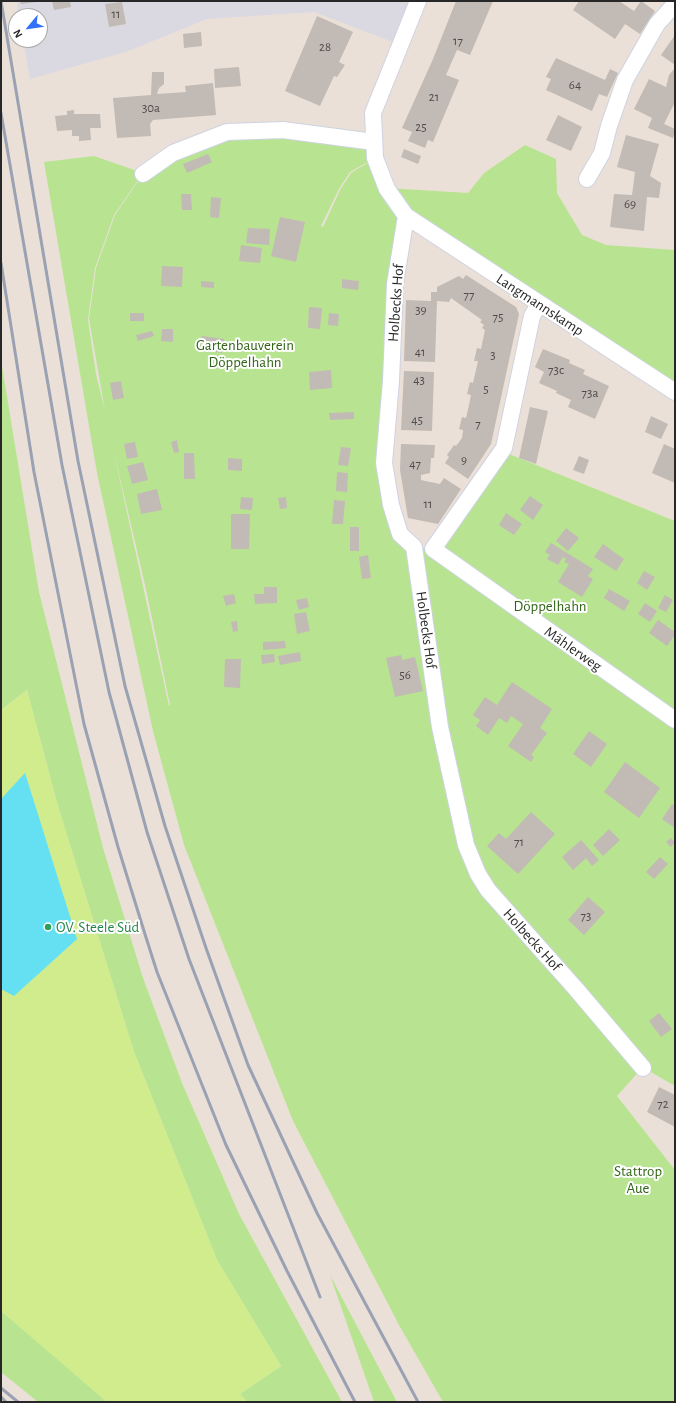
<!DOCTYPE html>
<meta charset="utf-8">
<style>
body{margin:0}
#map{position:relative;width:676px;height:1403px;overflow:hidden;background:#ebe0d7;font-family:"Alegreya Sans",sans-serif}
canvas{display:block}
.frame{position:absolute;inset:0;border:2px solid #272727;pointer-events:none}
.north{position:absolute;left:8px;top:8px;width:40px;height:40px;box-sizing:border-box;background:#fff;border:1px solid #a9a9a9;border-radius:50%;rotate:241deg;font-size:11px;font-weight:700;line-height:16px;text-align:center;color:#272727}
.north::after{content:'';display:block;margin:auto;width:14px;height:18px;background:#3072ff;clip-path:polygon(50% 0,100% 100%,50% 72%,0 100%)}
</style>
<div id="map">
<canvas width="676" height="1403"></canvas>
<div class="frame"></div>
<div class="north">N</div>
</div>
<script>
const context = document.querySelector('canvas').getContext('2d');
context.lineJoin = 'round';
function fill(path, color) {
  context.fillStyle = color;
  context.fill(path, 'evenodd');
}
function shape(rows) {
  const path = new Path2D();
  for (const r of rows) {
    path.moveTo(r[0], r[1]);
    for (let i = 2; i < r.length; i += 2) path.lineTo(r[i], r[i + 1]);
  }
  return path;
}
function strokePath(path, color, width, dash) {
  context.strokeStyle = color;
  context.lineWidth = width;
  context.lineCap = dash ? 'butt' : 'round';
  context.setLineDash(dash || []);
  context.stroke(path);
}
function drawText(font, color, halo, rows, align = 'center') {
  context.font = font + ' "Alegreya Sans",sans-serif';
  context.lineWidth = 4;
  context.setLineDash([]);
  context.textBaseline = 'middle';
  context.strokeStyle = halo;
  context.fillStyle = color;
  for (const [text, x, y, turn = 0] of rows) {
    context.save();
    context.translate(x, y);
    context.rotate((+turn || 0) * Math.PI / 180);
    context.textAlign = isNaN(turn) ? turn : align;
    if (halo) context.strokeText(text, 0, 0);
    context.fillText(text, 0, 0);
    context.restore();
  }
}
fill(shape([
 [17,1,419,1,401,45,314,12,207,19,126,52,30,79,23,40,40,40,40,16,19,16]
]), '#dad9e2');
fill(shape([
 [227,132,374,142,375,158,350,172,339,189,321,226,323,227,340,190,351,173,374,159,405,216,398,260,391,505,414,547,471,860,642,1068,617,1096,675,1170,675,1402,443,1402,399,1325,293,1121,184,845,153,731,97,473,44,162,94,156,143,173,114,215,95,268,88,320,96,374,105,411,89,319,96,268,115,215,143,174],
 [113,448,145,585,170,705,169,706],
 [525,145,556,159,557,193,582,235,606,245,675,250,675,390,441,239,387,188,468,193,484,173],
 [1,360,39,592,103,848,143,978,182,1083,239,1214,342,1402,247,1402,240,1394,281,1366,217,1260,134,1052,57,803,27,690,1,710],
 [504,452,675,521,675,1086,644,1068,500,903,467,845,415,548,433,549],
 [330,1275,397,1402,374,1402],
 [1,1311,42,1345,107,1402,38,1402,1,1372]
]), '#b8e491');
fill(shape([
 [27,690,57,803,134,1052,217,1260,281,1366,240,1394,247,1402,107,1402,1,1311,1,710]
]), '#d0ec8c');
fill(shape([
 [25,773,77,939,14,996,1,989,1,799]
]), '#65dff2');
fill(shape([
 [20,1,37,1,37,2,21,4],
 [52,1,70,1,71,7,54,10],
 [456,1,493,1,470,55,457,50,446,75,459,80,433,142,428,140,425,148,408,141,412,132,402,128,433,59],
 [579,1,619,1,634,11,641,1,655,11,640,34,625,24,615,39,573,10],
 [122,2,126,24,109,27,105,4],
 [317,16,353,32,339,62,345,65,337,77,334,76,320,106,285,91],
 [201,32,202,46,184,48,183,34],
 [675,35,675,65,661,55],
 [556,58,605,80,610,69,618,73,607,97,599,94,592,111,546,90,551,79,546,77],
 [239,67,241,86,215,88,214,69],
 [675,68,675,102,664,124,675,129,673,138,648,128,652,118,634,109,649,79,666,87,669,75],
 [152,72,164,72,164,84,159,88,157,94,186,92,185,86,213,83,216,115,153,120,150,124,151,136,117,138,113,98,151,95],
 [74,110,74,114,100,114,101,128,90,128,91,140,79,141,79,136,72,136,72,130,57,131,55,116,67,115,67,111],
 [558,115,582,127,571,151,546,140],
 [626,135,659,144,650,176,661,183,659,198,647,197,644,231,610,227,614,194,632,195,635,172,617,167],
 [404,149,421,156,418,164,401,157],
 [208,154,212,162,187,173,183,164],
 [181,194,191,194,192,210,182,210],
 [211,197,221,198,219,218,210,217],
 [280,217,305,222,296,262,271,256],
 [248,228,270,229,269,245,246,243],
 [241,245,262,248,260,263,239,261],
 [162,266,183,267,182,287,161,286],
 [466,275,516,307,519,314,491,444,468,479,445,463,449,457,447,455,454,445,456,446,462,438,463,430,459,429,462,417,466,418,469,405,471,395,467,394,470,382,473,383,478,361,474,361,477,348,481,349,485,330,482,328,484,325,480,322,482,320,451,298,449,302,437,301,435,362,404,361,406,300,431,301,431,292,437,292,437,287,459,276,463,279],
 [342,279,359,281,358,290,342,288],
 [201,281,214,282,214,288,201,287],
 [309,307,322,308,320,329,308,328],
 [130,313,144,313,144,321,130,321],
 [329,313,339,314,338,326,328,325],
 [162,329,173,329,173,342,161,341],
 [152,331,154,336,138,341,136,335],
 [202,336,224,339,222,353,200,350],
 [543,349,570,360,569,363,585,370,583,374,609,386,595,419,568,407,571,400,556,393,557,391,539,383,544,372,535,367],
 [331,370,332,388,310,390,309,372],
 [404,371,434,372,432,431,401,430],
 [121,381,124,398,113,400,110,383],
 [530,407,548,411,536,464,519,458],
 [354,412,354,419,330,420,329,413],
 [651,416,668,424,661,439,645,432],
 [177,440,179,452,174,453,171,442],
 [135,442,138,457,127,459,124,444],
 [401,444,435,445,434,458,431,458,430,473,421,475,421,480,440,484,444,478,461,489,438,524,408,518,400,470],
 [664,444,675,449,675,483,652,473],
 [341,447,351,448,348,466,338,465],
 [184,453,194,453,195,479,184,479],
 [579,456,589,460,584,474,573,470],
 [228,458,242,459,242,471,228,470],
 [143,462,148,480,132,484,127,466],
 [337,472,348,473,347,492,336,491],
 [157,489,162,510,141,514,137,494],
 [530,496,543,505,533,520,520,510],
 [241,497,253,498,252,510,240,509],
 [286,497,287,508,280,509,278,498],
 [334,500,345,501,343,524,332,524],
 [506,513,522,524,514,535,499,525],
 [231,514,250,514,249,549,231,549],
 [350,527,359,527,359,551,350,551],
 [566,528,579,538,568,551,556,541],
 [551,543,593,569,588,576,593,579,582,597,558,582,569,564,564,562,566,559,563,557,558,565,547,559,550,555,545,552],
 [603,544,624,559,616,571,594,557],
 [368,555,371,578,362,579,359,557],
 [644,571,655,577,647,590,637,583],
 [264,587,277,587,277,603,255,604,254,594,264,594],
 [609,589,630,601,624,611,604,598],
 [234,594,236,603,226,606,223,596],
 [665,595,673,600,666,612,658,608],
 [307,598,309,607,299,610,296,600],
 [645,603,657,611,650,622,638,614],
 [306,612,310,631,297,634,294,614],
 [658,620,675,632,675,635,667,646,649,633],
 [237,621,238,631,233,632,231,622],
 [285,641,286,648,263,650,263,642],
 [300,652,301,661,280,665,278,656],
 [274,654,275,662,262,664,261,655],
 [401,655,402,660,415,657,423,691,395,697,386,658],
 [225,659,241,659,240,688,224,687],
 [512,682,552,709,540,728,547,733,531,755,534,757,531,762,508,746,523,724,511,716,507,723,499,718,488,735,476,726,480,720,473,715,485,697,497,705],
 [589,731,607,744,591,767,573,754],
 [625,762,660,788,639,818,604,792],
 [672,804,675,806,675,828,662,819],
 [531,812,555,834,518,874,487,846,499,833,506,839],
 [609,829,620,840,603,856,593,845],
 [671,838,675,842,671,847,666,842],
 [581,840,599,860,592,866,586,858,573,870,562,857],
 [660,857,668,864,654,879,646,872],
 [588,897,605,912,584,935,568,920],
 [659,1013,672,1029,661,1037,649,1021],
 [659,1087,675,1095,675,1127,647,1112]
]), '#c2bab4');
const street = shape([
 [418,1,373,113,375,158,387,189,406,216,675,392],
 [143,174,173,153,227,132,283,130,374,142],
 [587,179,602,153,609,126,625,80,657,24,675,4],
 [406,216,395,284,391,381,384,463,391,505,400,534,414,547,440,727,466,845,478,874,488,890,576,989,643,1068],
 [433,549,675,720],
 [433,549,504,448,532,316,539,304]
]);
strokePath(street, '#cdd3e1', 18);
strokePath(street, '#fff', 16);
strokePath(shape([
 [1,1,78,461,125,686,165,826,206,948,248,1065,317,1213,418,1402],
 [1,113,62,465,109,692,147,832,189,959,320,1297],
 [1,263,34,472,84,724,118,847,144,931,157,972,226,1145,287,1271,355,1402],
 [1,1388,18,1402],
 [1,1397,6,1402]
]), '#9aa1b2', 3);
for (const [x, y, r, color] of [
 [48,927,4,"#2e9e5b"]
]) {
  const dot = new Path2D();
  dot.arc(x, y, r, 0, 2 * Math.PI);
  context.fillStyle = color;
  context.fill(dot);
  strokePath(dot, '#fff', 1.5);
}
drawText('13px', '#4e4c4a', null, [
 ["11",116,14],
 ["17",458,41],
 ["28",325,47],
 ["64",575,85],
 ["21",434,97],
 ["30a",151,108],
 ["25",421,127],
 ["69",630,204],
 ["77",469,295],
 ["39",421,310],
 ["75",498,317],
 ["41",420,352],
 ["3",493,355],
 ["73c",556,370],
 ["43",419,380],
 ["5",486,389],
 ["73a",590,393],
 ["45",417,420],
 ["7",478,424],
 ["9",464,460],
 ["47",415,464],
 ["11",428,504],
 ["56",405,675],
 ["71",519,842],
 ["73",586,916],
 ["72",663,1104]
]);
drawText('15px', '#272727', '#fff', [
 ["Holbecks Hof",396,303,-86],
 ["Langmannskamp",540,305,33],
 ["Holbecks Hof",426,630,82],
 ["Mählerweg",573,649,35],
 ["Holbecks Hof",532,940,48]
]);
drawText('15px', '#316516', '#fff', [
 ["Gartenbauverein",245,345],
 ["Döppelhahn",245,362],
 ["Döppelhahn",550,606],
 ["Stattrop",638,1171],
 ["Aue",638,1188]
]);
drawText('15px', '#27864d', '#fff', [
 ["OV. Steele Süd",56,927]
], 'left');
</script>
